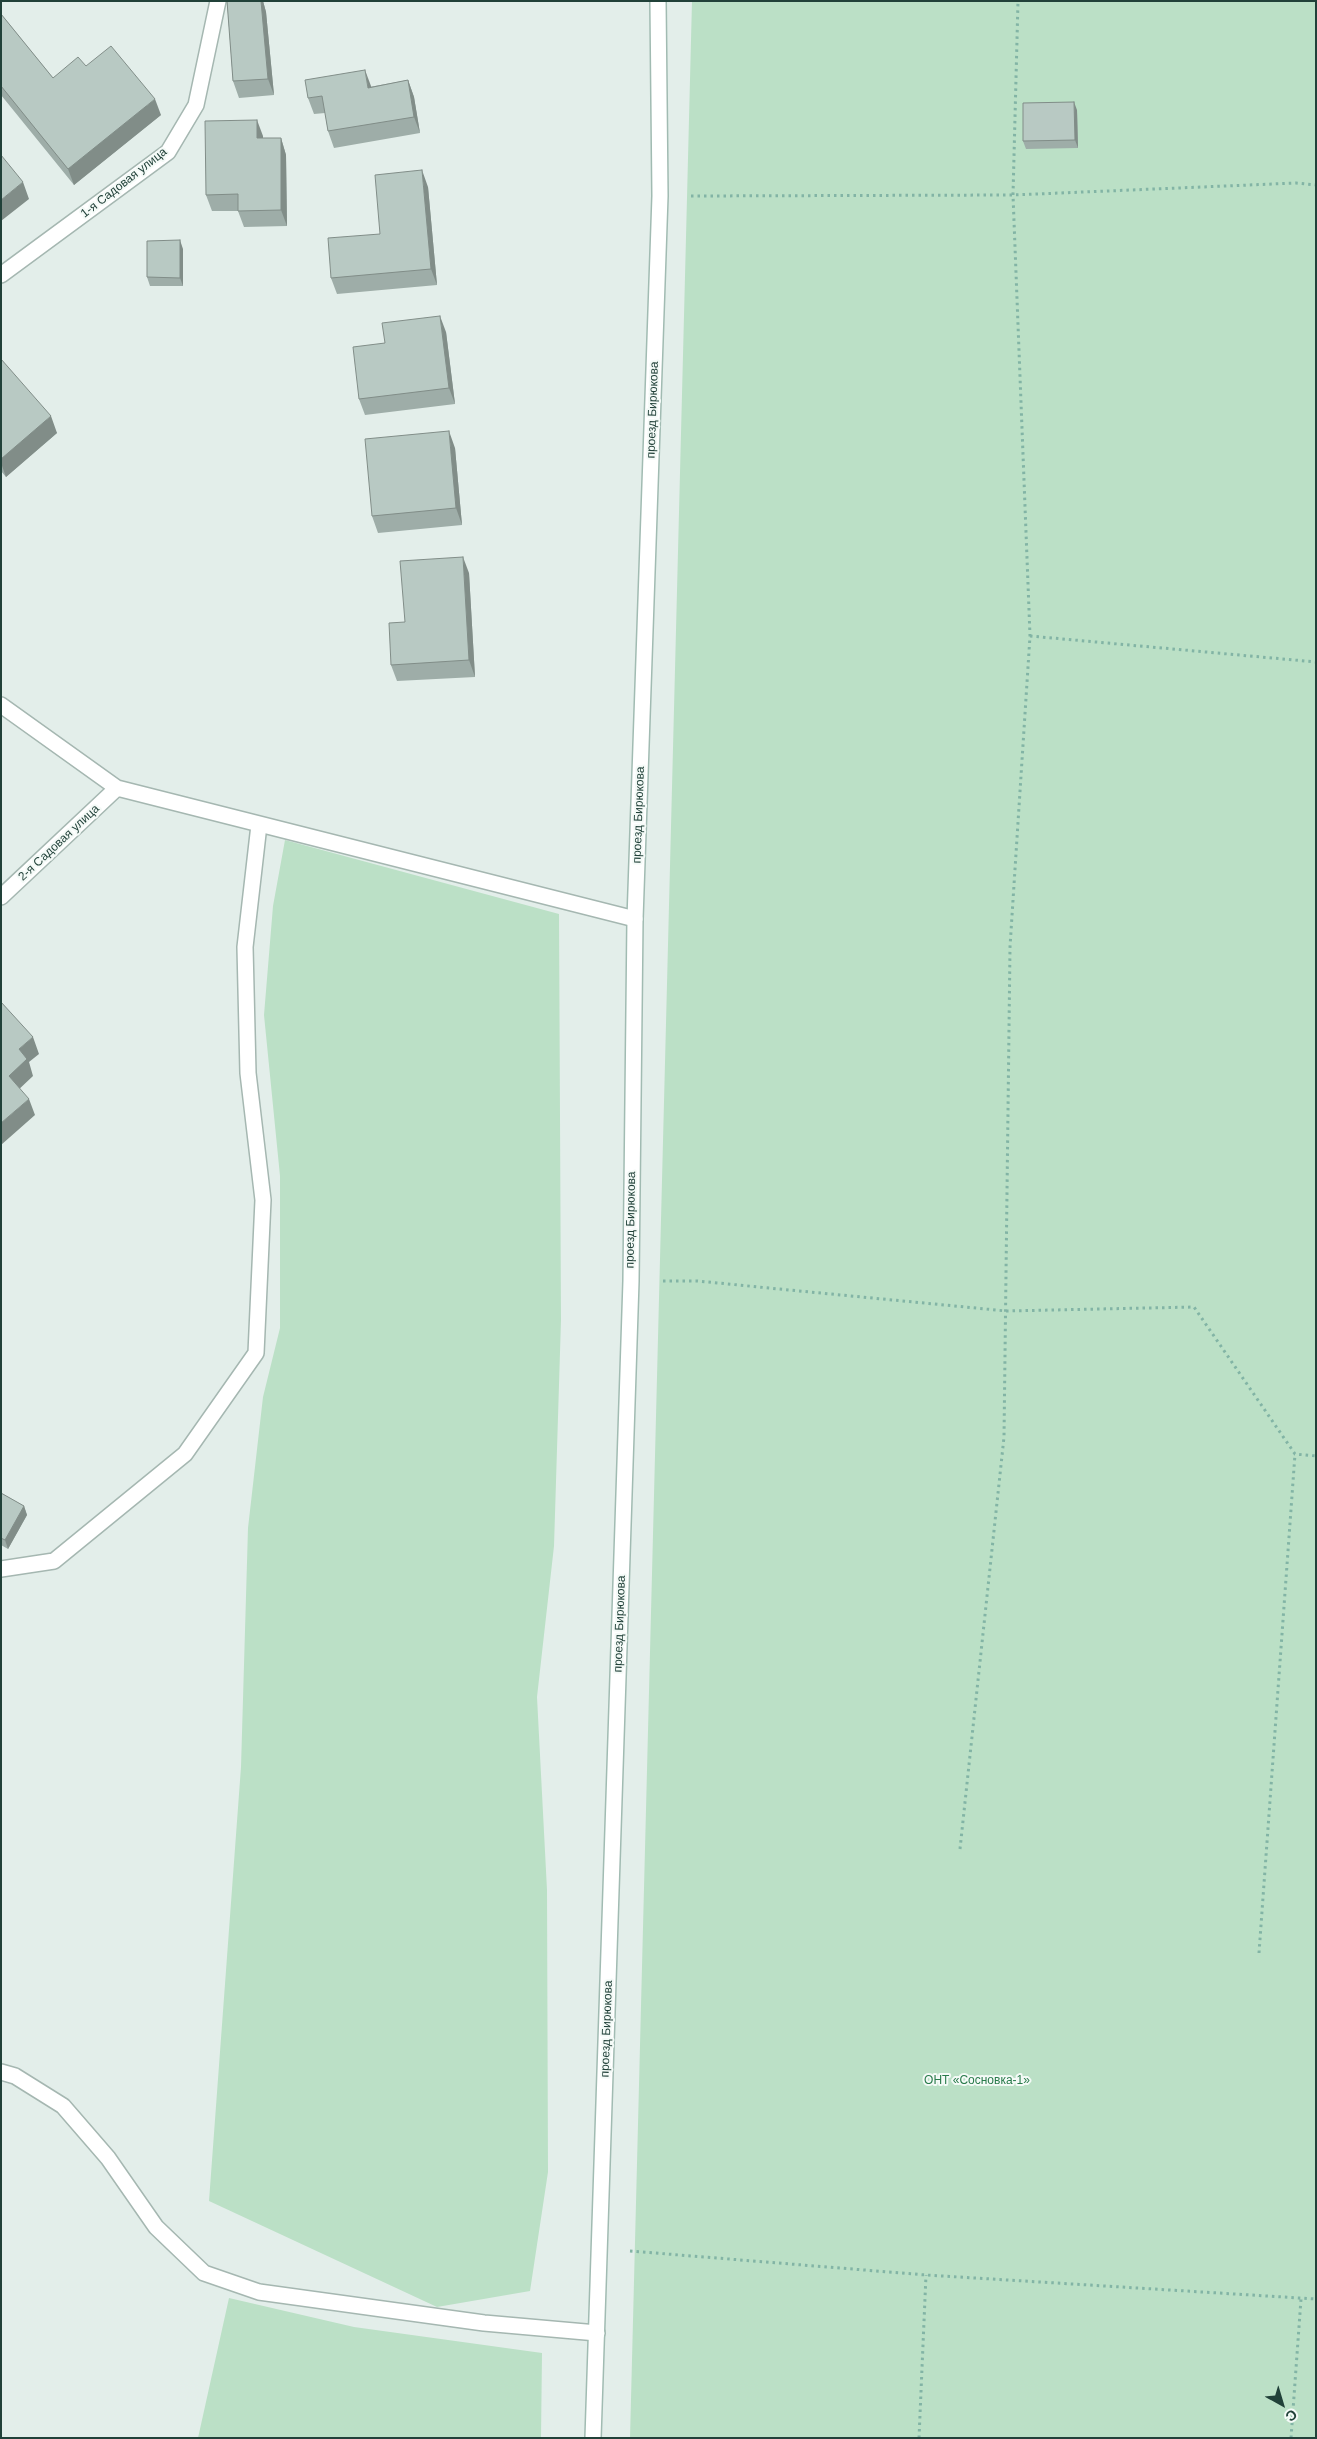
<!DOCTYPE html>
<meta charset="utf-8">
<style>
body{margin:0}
#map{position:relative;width:1317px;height:2439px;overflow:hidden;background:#e3eeea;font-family:Arial,sans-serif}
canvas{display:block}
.frame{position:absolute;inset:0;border:2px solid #214139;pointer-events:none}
.north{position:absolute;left:1257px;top:2379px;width:50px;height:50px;-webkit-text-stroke:4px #f4faf7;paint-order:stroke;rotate:141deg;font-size:14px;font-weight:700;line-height:20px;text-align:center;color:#214139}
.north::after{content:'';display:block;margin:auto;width:18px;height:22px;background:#214139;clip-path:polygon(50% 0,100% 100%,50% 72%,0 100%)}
</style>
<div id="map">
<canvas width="1317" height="2439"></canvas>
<div class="frame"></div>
<div class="north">С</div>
</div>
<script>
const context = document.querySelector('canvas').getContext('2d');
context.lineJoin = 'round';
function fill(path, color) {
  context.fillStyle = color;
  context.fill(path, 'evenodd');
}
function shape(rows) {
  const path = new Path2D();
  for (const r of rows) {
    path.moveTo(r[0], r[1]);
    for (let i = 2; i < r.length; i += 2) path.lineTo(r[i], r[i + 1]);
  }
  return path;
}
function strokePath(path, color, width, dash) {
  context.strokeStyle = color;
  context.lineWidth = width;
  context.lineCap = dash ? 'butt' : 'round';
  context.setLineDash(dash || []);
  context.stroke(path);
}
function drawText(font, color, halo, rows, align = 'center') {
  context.font = font + ' Arial,sans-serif';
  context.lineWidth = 4;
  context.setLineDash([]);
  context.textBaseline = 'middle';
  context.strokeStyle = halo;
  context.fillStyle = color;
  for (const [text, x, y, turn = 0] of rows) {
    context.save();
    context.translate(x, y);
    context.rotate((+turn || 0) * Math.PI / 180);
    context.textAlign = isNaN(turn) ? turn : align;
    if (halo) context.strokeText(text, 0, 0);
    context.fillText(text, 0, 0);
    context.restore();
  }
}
fill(shape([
 [692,1,1316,1,1316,2438,630,2438],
 [285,840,559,914,561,1320,554,1546,537,1697,547,1890,548,2172,530,2291,437,2307,209,2201,241,1767,248,1528,263,1397,280,1328,280,1176,264,1015,273,906],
 [229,2298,354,2327,542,2353,541,2438,198,2438]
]), '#bbe0c6');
const lane = shape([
 [1,1569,54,1561,185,1454,256,1353,263,1200,248,1073,245,947,259,825],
 [1,2072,15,2076,63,2106,108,2158,156,2227,204,2273,259,2292,484,2323,597,2333]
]);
const street = shape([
 [1,275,168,152,196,105,218,1],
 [1,705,117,788,635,919],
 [1,897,117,788]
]);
const secondary = shape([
 [593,2438,631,1281,635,919,660,196,658,1]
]);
strokePath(lane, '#a5b7b1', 18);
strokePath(street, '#a5b7b1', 18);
strokePath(secondary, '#a1bbb2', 18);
strokePath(shape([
 [691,196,1013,195,1296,183,1316,185],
 [1030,636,1316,662],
 [663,1281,697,1281,1006,1311,1194,1307,1295,1454,1316,1456],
 [960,1849,1004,1437,1010,947,1030,636,1013,195,1018,1],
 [1259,1953,1295,1454],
 [630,2251,926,2275,1316,2299],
 [919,2438,926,2275],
 [1291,2438,1301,2299]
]), '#82b4a5', 3, [2.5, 4]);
strokePath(lane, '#fff', 15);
strokePath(street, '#fff', 15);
strokePath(secondary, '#fff', 15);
fill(shape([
 [227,1,263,1,266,12,274,95,239,98,233,81],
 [1,14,53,78,86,66,161,115,74,185,1,95],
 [408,80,414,97,420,133,334,148,328,131,325,113,314,114,308,98],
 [1077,110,1078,148,1026,149,1023,141],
 [263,136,263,138,281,138,286,155,287,226,244,227,238,211,212,211,206,195],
 [428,187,437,285,337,294,331,278,380,234],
 [183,249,183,286,150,286,147,277],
 [446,332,455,404,365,415,359,399,385,343],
 [1,359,57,433,6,477,1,471],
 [455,448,462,525,378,533,372,516],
 [469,573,475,677,397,681,391,665,405,622],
 [1,1493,24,1506,27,1515,8,1549,1,1545]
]), '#9eada8');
fill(shape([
 [261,1,263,1,266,12,274,95,268,79],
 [365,70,371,86,374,104,368,88],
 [408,80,414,97,420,133,414,117],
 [155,99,161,115,74,185,68,169],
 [1074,102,1077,110,1078,148,1075,140],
 [257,120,263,136,263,155,257,138],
 [281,138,286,155,287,226,281,210],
 [422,170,428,187,437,285,431,269],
 [23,182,29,199,1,221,1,200],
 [180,240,183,249,183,286,180,278],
 [440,316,446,332,455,404,449,388],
 [51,416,57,433,6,477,1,463,1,459],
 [449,431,455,448,462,525,456,508],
 [463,557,469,573,475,677,469,660],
 [33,1037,39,1054,29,1062,33,1076,15,1093,9,1076,19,1049],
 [29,1099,35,1115,1,1145,1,1123],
 [24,1506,27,1515,8,1549,5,1540]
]), '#818d88');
const building = shape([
 [227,1,261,1,268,79,233,81,227,1],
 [1,14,53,78,78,57,86,66,111,46,155,99,68,169,1,86,1,14],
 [365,70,368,88,408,80,414,117,328,131,322,96,308,98,305,80,365,70],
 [1074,102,1075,140,1023,141,1023,103,1074,102],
 [257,120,257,138,281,138,281,210,238,211,238,194,206,195,205,121,257,120],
 [1,155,23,182,1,200,1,155],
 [422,170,431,269,331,278,328,238,380,234,375,175,422,170],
 [180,240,180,278,147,277,147,241,180,240],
 [440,316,449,388,359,399,353,347,385,343,382,323,440,316],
 [1,359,51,416,1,459,1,359],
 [449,431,456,508,372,516,365,439,449,431],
 [463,557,469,660,391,665,389,623,405,622,400,561,463,557],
 [1,1002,33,1037,19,1049,27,1059,9,1076,29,1099,1,1123,1,1002],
 [1,1493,24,1506,5,1540,1,1538,1,1493]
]);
fill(building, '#b8c9c3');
strokePath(building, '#818d88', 1);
drawText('12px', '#214139', '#f4faf7', [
 ["1-я Садовая улица",124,183,-38],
 ["проезд Бирюкова",653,410,-88],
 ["проезд Бирюкова",639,815,-88],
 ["2-я Садовая улица",59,843,-43],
 ["проезд Бирюкова",631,1220,-89],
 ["проезд Бирюкова",620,1624,-88],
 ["проезд Бирюкова",607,2029,-88]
]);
drawText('12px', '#297b4b', '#f4faf7', [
 ["ОНТ «Сосновка-1»",977,2081]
]);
</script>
